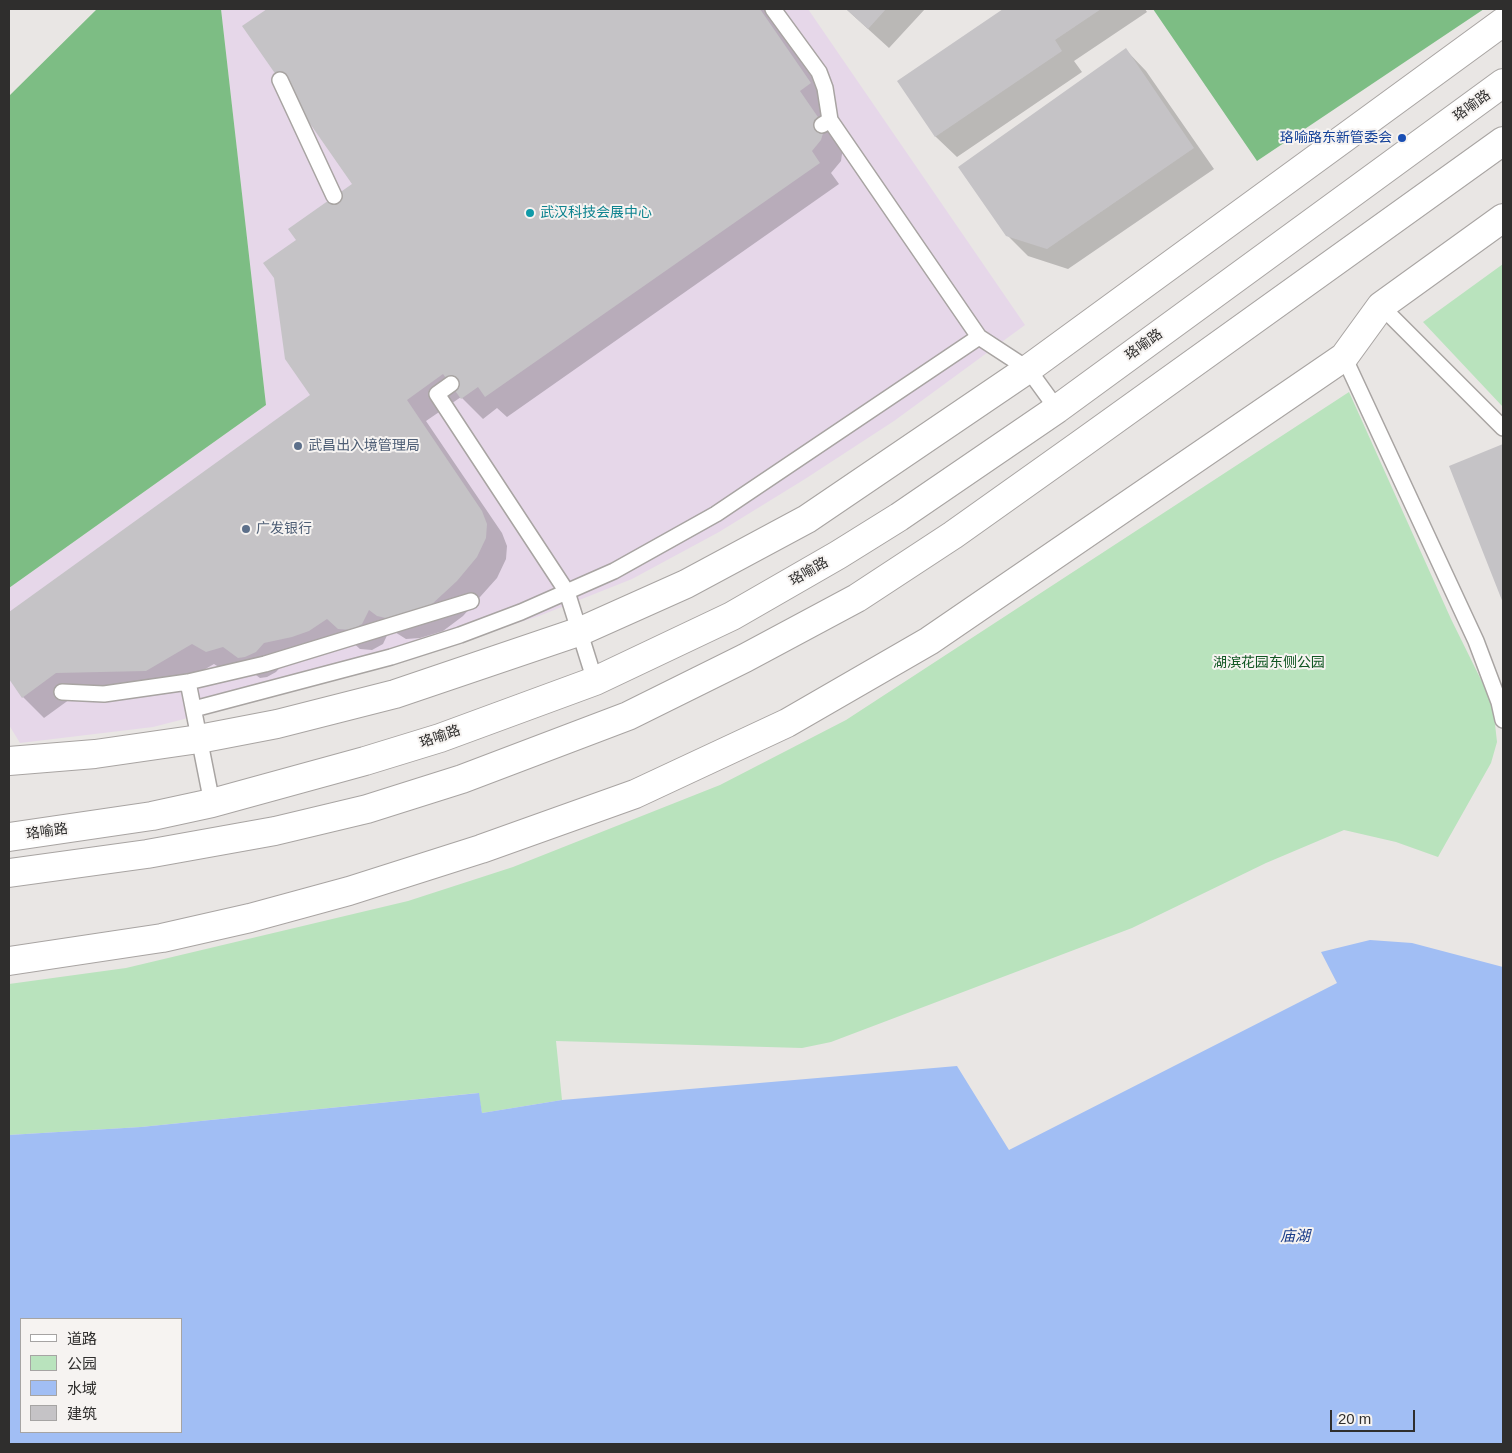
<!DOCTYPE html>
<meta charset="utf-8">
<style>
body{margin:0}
#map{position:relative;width:1512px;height:1453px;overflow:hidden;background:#e9e6e4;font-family:Arial,"Noto Sans SC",sans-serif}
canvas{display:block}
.frame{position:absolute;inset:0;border:10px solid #2f2e2d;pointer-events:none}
.legend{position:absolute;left:20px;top:1318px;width:162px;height:115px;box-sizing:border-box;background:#f6f3f1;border:1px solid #a6a4a3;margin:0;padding:6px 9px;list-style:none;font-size:15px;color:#2f2e2d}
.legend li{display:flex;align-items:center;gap:10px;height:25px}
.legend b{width:25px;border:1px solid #a6a4a3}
.scale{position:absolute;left:1330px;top:1410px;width:85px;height:22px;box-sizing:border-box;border:2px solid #2f2e2d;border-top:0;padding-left:6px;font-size:15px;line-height:18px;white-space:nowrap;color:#2f2e2d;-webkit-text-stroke:4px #f6f3f1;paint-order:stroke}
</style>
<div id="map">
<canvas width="1512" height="1453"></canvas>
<div class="frame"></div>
<ul class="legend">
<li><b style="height:6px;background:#fff"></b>道路</li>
<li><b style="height:14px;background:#b9e3bd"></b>公园</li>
<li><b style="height:14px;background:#a1bef4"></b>水域</li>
<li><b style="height:14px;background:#c5c3c6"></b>建筑</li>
</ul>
<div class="scale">20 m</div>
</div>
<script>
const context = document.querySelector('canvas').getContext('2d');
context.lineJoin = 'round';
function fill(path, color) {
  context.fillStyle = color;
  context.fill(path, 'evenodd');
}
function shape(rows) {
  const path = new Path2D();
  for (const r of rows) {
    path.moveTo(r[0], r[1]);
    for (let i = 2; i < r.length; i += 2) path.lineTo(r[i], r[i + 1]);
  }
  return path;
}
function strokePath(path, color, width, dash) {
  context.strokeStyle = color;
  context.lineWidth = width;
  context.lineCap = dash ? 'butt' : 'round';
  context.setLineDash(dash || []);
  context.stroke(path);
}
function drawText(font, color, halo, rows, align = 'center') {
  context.font = font + ' Arial,"Noto Sans SC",sans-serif';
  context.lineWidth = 4;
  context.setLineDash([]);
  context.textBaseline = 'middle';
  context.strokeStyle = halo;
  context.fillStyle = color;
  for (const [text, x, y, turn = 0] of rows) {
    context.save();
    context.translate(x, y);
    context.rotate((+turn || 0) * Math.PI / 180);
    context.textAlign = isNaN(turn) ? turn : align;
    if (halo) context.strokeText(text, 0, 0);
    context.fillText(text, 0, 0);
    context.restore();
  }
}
fill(shape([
 [221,9,808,9,1025,325,894,421,805,479,719,532,632,579,539,616,405,659,274,696,153,727,20,743,9,725,9,588,266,405]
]), '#e6d7e9');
fill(shape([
 [1503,264,1503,407,1423,322],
 [1349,392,1451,619,1489,696,1494,715,1497,742,1491,763,1438,857,1396,842,1344,830,1266,863,1132,928,831,1042,802,1048,556,1041,562,1100,482,1113,478,1093,141,1127,9,1135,9,984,126,968,408,901,513,867,720,785,846,720]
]), '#b9e3bd');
fill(shape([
 [97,9,221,9,266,405,9,588,9,96],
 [1153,9,1484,9,1257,161]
]), '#7dbd84');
fill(shape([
 [1370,940,1412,943,1503,967,1503,1444,9,1444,9,1135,141,1127,479,1093,482,1113,562,1100,957,1066,1009,1150,1337,983,1321,952],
 [21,1319,181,1319,181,1432,21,1432]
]), '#a1bef4');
fill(shape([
 [269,9,765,9,831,104,820,112,843,147,841,161,831,173,839,184,507,417,497,408,483,419,461,397,426,421,502,533,507,546,506,559,497,578,463,616,443,631,420,638,406,639,390,629,383,644,372,650,360,649,349,639,330,651,313,658,284,663,276,672,267,677,260,678,245,667,228,673,214,664,167,691,77,694,44,718,23,697,9,677,9,614,311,396,298,241,353,184,244,27],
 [846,9,925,9,889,48],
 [1006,9,1145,9,1147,12,1074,61,1082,72,957,157,936,137,899,81],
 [1126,50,1146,71,1214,169,1068,269,1028,256,1007,235],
 [1503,446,1503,600,1451,467]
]), '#0003');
fill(shape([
 [267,9,760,9,811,83,800,91,820,120,824,130,821,140,812,151,820,163,485,397,478,387,461,399,443,374,407,400,482,511,487,524,486,538,477,557,457,581,431,605,422,610,390,619,377,616,369,610,362,624,351,630,338,629,327,619,309,631,292,637,264,643,256,652,245,657,238,658,223,647,206,652,192,644,146,671,56,673,22,698,9,679,9,612,310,395,285,359,274,278,263,263,296,240,288,229,352,184,242,26],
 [846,9,886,9,868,29],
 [1003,9,1101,9,1055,40,1062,51,935,137,897,81],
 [1126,48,1194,148,1047,249,1006,236,958,167],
 [1503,444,1503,603,1449,466]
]), '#c5c3c6');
const lane = shape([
 [773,9,819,72,825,88,830,120],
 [280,80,334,196],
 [822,125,830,120,979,337,1028,369,1057,409],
 [1381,306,1503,428],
 [1344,357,1476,641,1499,702,1503,720],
 [451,384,437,394,567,592,595,681],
 [188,682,212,803],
 [62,692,104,694,188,682,265,664,471,601],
 [194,709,391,657,460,635,521,612,614,571,716,514,979,337]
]);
const primary = shape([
 [9,761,95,754,199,739,277,724,395,694,581,631,686,584,807,519,1028,369,1503,22],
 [9,961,162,938,250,918,349,891,481,849,635,794,787,723,929,641,1344,357,1381,306,1503,218]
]);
const highway = shape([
 [9,837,152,816,212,803,365,761,440,738,595,681,732,616,838,555,899,517,1057,409,1503,83],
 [9,873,147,854,275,831,367,809,462,779,628,716,745,658,857,598,953,535,1081,444,1503,141]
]);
strokePath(lane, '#a8a4a2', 18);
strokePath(primary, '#a8a4a2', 30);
strokePath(highway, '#a8a4a2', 30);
strokePath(lane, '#fff', 15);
strokePath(primary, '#fff', 28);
strokePath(highway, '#fff', 28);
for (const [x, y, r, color] of [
 [1402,138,5,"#1a4fb4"],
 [530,213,5,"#0f9aa8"],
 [298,446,5,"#5c6f8a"],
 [246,529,5,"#5c6f8a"]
]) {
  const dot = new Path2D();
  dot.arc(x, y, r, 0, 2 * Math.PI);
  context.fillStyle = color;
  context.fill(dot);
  strokePath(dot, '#f6f3f1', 2);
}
drawText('14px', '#2f2e2d', '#f6f3f1', [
 ["珞喻路",1472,106,-36],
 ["珞喻路",1144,345,-36],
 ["珞喻路",809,572,-30],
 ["珞喻路",440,737,-19],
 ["珞喻路",47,832,-8]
]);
drawText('14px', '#164399', '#f6f3f1', [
 ["珞喻路东新管委会",1392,138]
], 'right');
drawText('14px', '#0d838f', '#f6f3f1', [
 ["武汉科技会展中心",540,213]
], 'left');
drawText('14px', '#4e5e75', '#f6f3f1', [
 ["武昌出入境管理局",308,446],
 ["广发银行",256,529]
], 'left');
drawText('14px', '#105622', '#f6f3f1', [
 ["湖滨花园东侧公园",1269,663]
]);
drawText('italic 15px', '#193c88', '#f6f3f1', [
 ["庙湖",1295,1237]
]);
</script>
